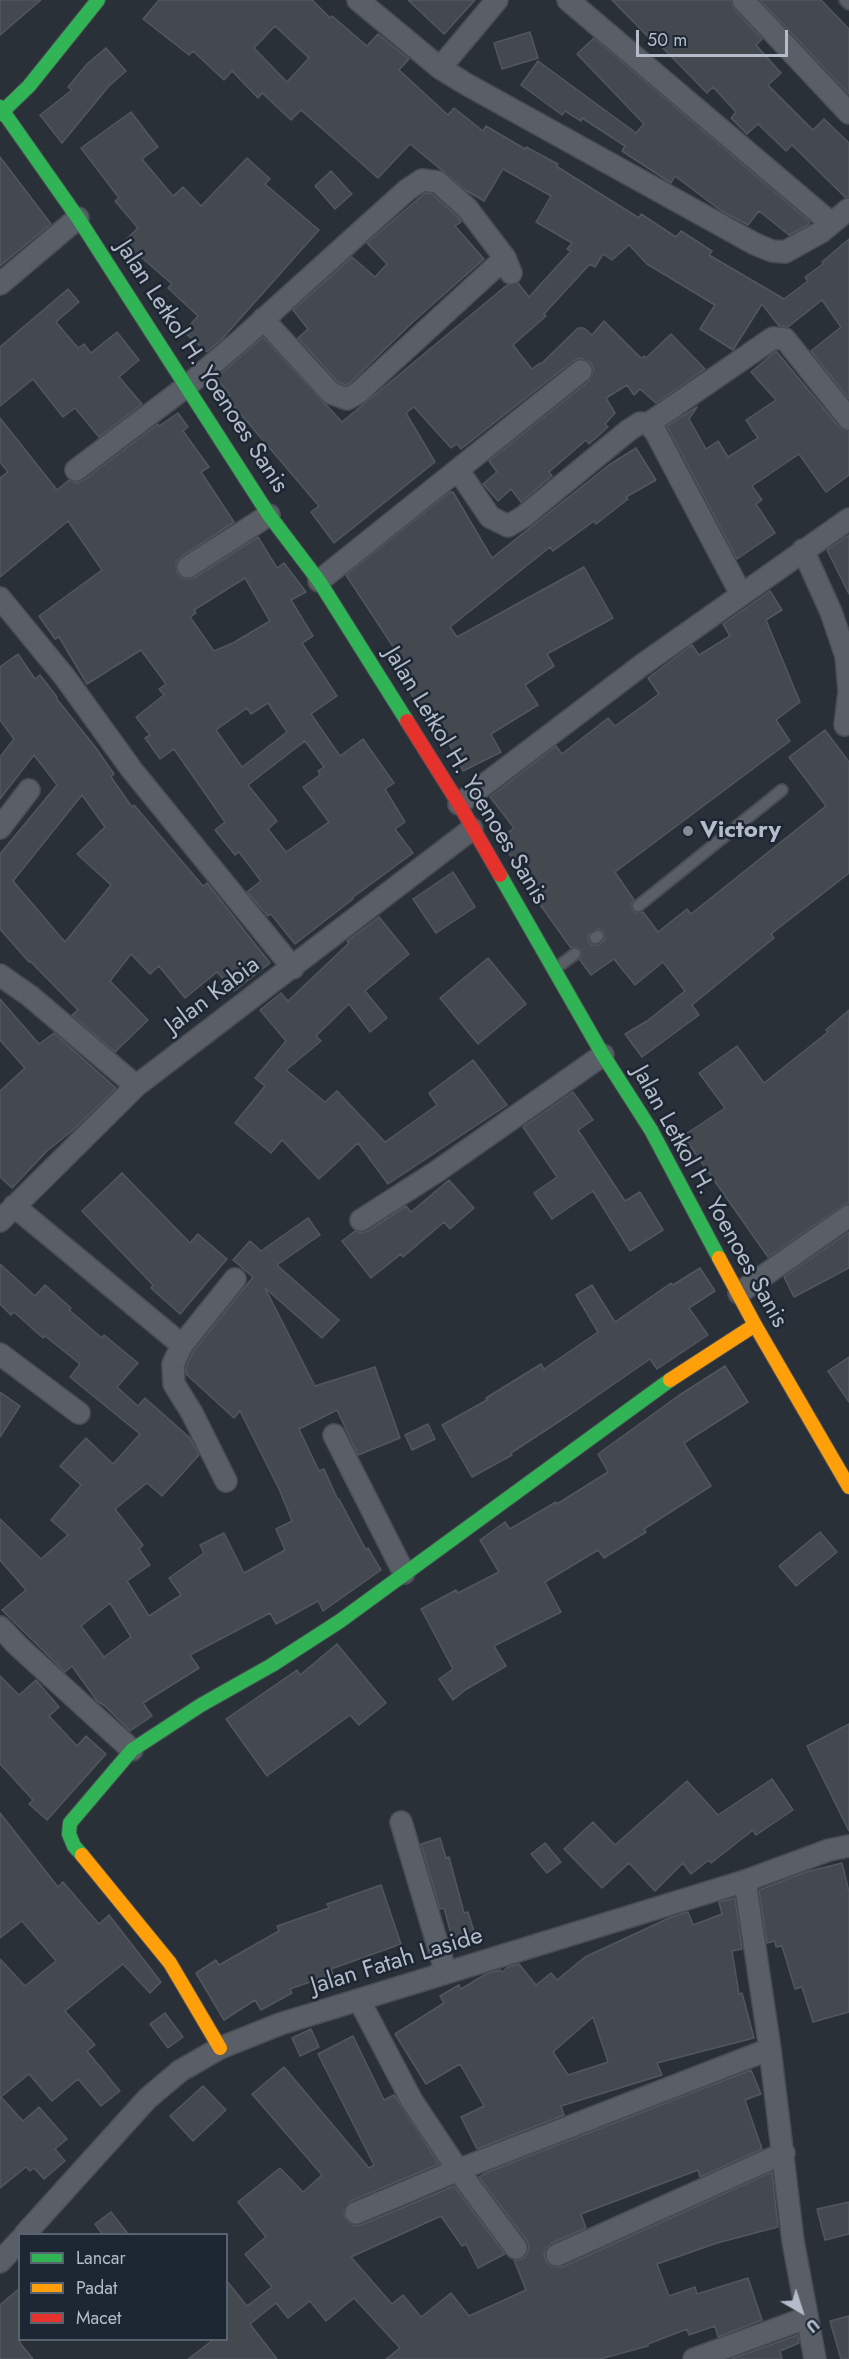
<!DOCTYPE html>
<style>
body{margin:0}
#map{position:relative;width:849px;height:2359px;overflow:hidden;background:#2a3038;font-family:Jost,sans-serif}
canvas{display:block}
.legend{position:absolute;left:18px;top:2233px;width:210px;height:108px;box-sizing:border-box;background:#1d2633;border:2px solid #59626f;margin:0;padding:8px 10px;list-style:none;font-size:18px;color:#b4bcc9}
.legend li{display:flex;align-items:center;gap:12px;height:30px}
.legend b{width:30px;border:2px solid #59626f}
.north{position:absolute;left:771px;top:2281px;width:60px;height:60px;-webkit-text-stroke:4px #1d2633;paint-order:stroke;rotate:141deg;font-size:16px;font-weight:700;line-height:24px;text-align:center;color:#b4bcc9}
.north::after{content:'';display:block;margin:auto;width:21px;height:27px;background:#b4bcc9;clip-path:polygon(50% 0,100% 100%,50% 72%,0 100%)}
.scale{position:absolute;left:636px;top:30px;width:152px;height:27px;box-sizing:border-box;border:3px solid #b4bcc9;border-top:0;padding-left:8px;font-size:18px;line-height:21px;white-space:nowrap;color:#b4bcc9;-webkit-text-stroke:4px #1d2633;paint-order:stroke}
</style>
<div id="map">
<canvas width="849" height="2359"></canvas>
<ul class="legend">
<li><b style="height:8px;background:#30b455"></b>Lancar</li>
<li><b style="height:8px;background:#ff9f0a"></b>Padat</li>
<li><b style="height:8px;background:#e5322d"></b>Macet</li>
</ul>
<div class="north">U</div>
<div class="scale">50 m</div>
</div>
<script>
const context = document.querySelector('canvas').getContext('2d');
context.lineJoin = 'round';
function fill(path, color) {
  context.fillStyle = color;
  context.fill(path, 'evenodd');
}
function shape(rows) {
  const path = new Path2D();
  for (const r of rows) {
    path.moveTo(r[0], r[1]);
    for (let i = 2; i < r.length; i += 2) path.lineTo(r[i], r[i + 1]);
  }
  return path;
}
function strokePath(path, color, width, dash) {
  context.strokeStyle = color;
  context.lineWidth = width;
  context.lineCap = dash ? 'butt' : 'round';
  context.setLineDash(dash || []);
  context.stroke(path);
}
function drawText(font, color, halo, rows, align = 'center') {
  context.font = font + ' Jost,sans-serif';
  context.lineWidth = 5;
  context.setLineDash([]);
  context.textBaseline = 'middle';
  context.strokeStyle = halo;
  context.fillStyle = color;
  for (const [text, x, y, turn = 0] of rows) {
    context.save();
    context.translate(x, y);
    context.rotate((+turn || 0) * Math.PI / 180);
    context.textAlign = isNaN(turn) ? turn : align;
    if (halo) context.strokeText(text, 0, 0);
    context.fillText(text, 0, 0);
    context.restore();
  }
}
const building = shape([
 [0,0,41,0,0,35,0,0],
 [159,0,312,0,330,18,332,16,367,46,378,34,409,59,399,70,448,115,454,108,483,131,486,126,525,149,526,147,558,164,556,166,639,218,641,214,676,237,681,231,712,251,709,255,784,299,808,281,805,277,823,264,822,262,849,239,849,399,811,351,841,327,822,300,788,327,779,326,762,304,733,350,700,329,715,305,647,264,629,245,612,260,603,254,595,267,590,264,544,314,546,316,513,345,532,369,540,363,541,364,578,328,584,328,592,335,604,321,641,358,644,356,646,358,671,334,705,369,656,403,640,389,634,395,627,385,606,398,615,413,605,424,608,427,589,444,586,440,549,472,552,476,521,502,511,489,498,501,485,486,483,484,497,472,489,461,589,381,594,370,591,363,580,358,573,361,461,449,457,444,451,448,414,407,406,413,435,462,334,543,311,512,319,506,227,398,230,395,216,378,263,337,342,422,507,285,518,283,529,297,571,251,567,249,572,243,536,222,551,196,503,169,484,201,467,191,410,144,378,178,301,110,291,120,262,93,258,98,232,71,224,80,193,51,189,55,143,19,159,0],
 [275,26,309,58,287,82,254,48,275,26],
 [408,0,475,0,444,34,408,0],
 [612,0,731,0,734,9,762,39,756,45,781,73,768,85,813,130,824,119,849,143,849,197,845,197,792,145,786,151,758,124,747,134,731,118,736,112,713,87,707,93,658,43,656,45,612,0],
 [760,0,821,0,849,29,849,94,760,0],
 [530,32,538,58,502,69,494,43,530,32],
 [594,38,810,222,808,225,789,235,759,211,748,225,720,210,675,176,671,183,622,151,625,146,582,118,581,121,565,111,562,115,521,85,538,61,636,133,644,124,577,54,594,38],
 [106,48,126,71,109,86,62,143,40,115,72,90,68,87,87,64,106,48],
 [131,112,158,147,142,159,173,196,183,187,201,206,247,158,270,179,265,184,319,230,223,338,207,352,184,332,198,316,168,288,172,284,141,257,134,263,119,246,138,228,115,201,119,198,81,148,131,112],
 [0,157,51,224,0,266,0,157],
 [331,171,352,194,335,209,315,186,331,171],
 [425,193,432,194,458,217,461,222,455,226,484,259,414,321,350,383,346,385,338,382,298,338,308,329,293,310,352,257,375,277,387,264,367,243,425,193],
 [68,289,79,302,56,322,78,348,84,344,91,353,117,332,139,360,119,377,142,404,99,437,75,408,63,417,33,379,0,406,0,347,68,289],
 [776,351,839,427,849,431,849,475,826,492,799,454,752,486,762,500,756,504,775,533,737,559,667,426,697,407,689,419,706,449,718,441,728,457,758,438,746,420,776,400,751,372,776,351],
 [178,413,188,427,183,431,209,467,201,472,234,522,181,557,176,562,177,573,183,579,194,578,258,537,277,568,284,563,306,592,291,600,313,636,302,643,337,696,311,714,340,756,363,739,394,783,385,789,405,822,395,829,413,853,352,898,353,899,295,944,271,914,268,916,247,892,261,881,239,852,235,855,215,830,225,822,174,749,160,759,145,738,150,735,136,717,164,695,159,689,166,684,141,650,87,684,59,637,55,639,39,616,102,570,68,521,0,577,0,478,8,472,0,462,0,418,57,490,69,480,77,483,84,480,158,424,159,426,178,413],
 [245,578,270,621,233,643,214,651,190,617,196,613,194,610,245,578],
 [268,703,287,732,242,767,216,730,247,708,251,714,268,703],
 [305,741,324,767,318,771,320,775,303,787,329,822,286,852,268,829,277,821,248,785,305,741],
 [636,448,656,480,626,497,628,499,596,524,594,521,553,551,550,547,450,627,457,637,584,567,613,618,547,654,554,666,525,685,538,705,491,734,501,752,463,771,441,728,436,731,404,683,413,677,346,575,450,492,453,492,492,558,609,465,636,448],
 [849,535,849,594,827,550,849,535],
 [770,591,782,610,766,620,800,702,776,720,790,741,615,872,634,900,631,904,632,910,636,913,643,912,658,932,687,909,691,914,826,806,789,757,825,730,849,762,849,873,771,934,774,938,692,1005,699,1015,642,1057,625,1034,647,1021,685,991,663,962,635,985,614,959,591,975,580,960,582,956,581,950,577,947,571,948,524,882,521,878,524,875,499,839,514,828,490,797,556,746,562,754,608,718,615,726,659,694,648,678,692,645,699,655,730,636,723,624,770,591],
 [598,929,604,931,605,939,599,945,592,945,588,942,588,935,598,929],
 [18,654,35,679,40,675,57,697,56,698,96,748,114,774,111,777,132,807,134,805,203,886,207,883,270,963,234,991,217,972,185,998,159,966,150,974,131,954,110,981,148,1020,115,1052,72,1015,78,1010,30,961,29,962,0,929,0,854,57,785,34,755,0,799,0,757,14,739,0,720,0,667,18,654],
 [82,795,105,827,77,854,111,885,65,942,13,881,82,795],
 [453,872,475,907,436,933,413,899,453,872],
 [379,917,409,954,365,991,387,1018,370,1032,349,1004,316,1036,321,1041,286,1070,325,1102,337,1091,385,1142,437,1105,429,1093,473,1060,507,1105,388,1184,358,1143,319,1179,282,1140,271,1153,235,1123,265,1086,255,1078,286,1041,260,1010,281,993,288,1001,349,943,347,941,379,917],
 [488,958,526,1004,478,1044,440,998,488,958],
 [0,999,39,1044,54,1033,116,1088,73,1130,47,1151,12,1188,0,1177,0,1091,25,1068,0,1040,0,999],
 [849,1010,849,1203,842,1206,768,1257,683,1136,725,1108,699,1073,737,1046,764,1083,828,1032,826,1030,849,1010],
 [573,1092,593,1120,578,1130,625,1201,640,1192,663,1230,630,1251,593,1191,552,1219,534,1193,557,1177,523,1127,573,1092],
 [122,1173,190,1243,198,1234,227,1259,180,1314,151,1288,153,1285,82,1211,122,1173],
 [449,1180,474,1208,450,1229,444,1222,403,1257,401,1254,371,1278,342,1241,355,1231,361,1233,368,1231,406,1206,411,1212,449,1180],
 [308,1218,320,1235,277,1265,339,1320,322,1338,265,1288,315,1386,375,1367,400,1438,358,1455,337,1410,299,1429,319,1471,324,1469,338,1500,339,1499,366,1550,368,1548,381,1570,323,1611,318,1601,276,1624,270,1613,190,1655,199,1668,143,1703,152,1716,130,1731,105,1706,97,1701,72,1666,65,1672,2,1610,26,1590,0,1560,0,1519,41,1559,68,1535,51,1520,81,1485,60,1466,86,1438,113,1464,140,1434,70,1377,80,1364,45,1336,43,1338,14,1312,11,1315,0,1304,0,1264,35,1296,45,1285,71,1308,69,1310,102,1338,104,1335,138,1363,117,1387,138,1406,145,1398,190,1438,199,1455,162,1496,147,1483,115,1509,143,1545,139,1549,150,1565,127,1581,149,1616,181,1595,169,1578,204,1553,200,1545,224,1533,244,1573,285,1550,276,1529,292,1521,279,1489,240,1411,234,1418,186,1374,186,1367,193,1352,253,1277,233,1260,250,1241,261,1251,308,1218],
 [110,1603,131,1637,104,1657,81,1626,110,1603],
 [849,1232,849,1268,794,1297,784,1277,849,1232],
 [700,1268,715,1291,689,1308,708,1335,657,1369,650,1359,572,1413,511,1453,512,1455,472,1477,442,1425,487,1400,486,1398,541,1364,544,1369,598,1332,576,1295,592,1285,615,1322,671,1283,673,1285,700,1268],
 [849,1357,849,1402,828,1371,849,1357],
 [725,1366,748,1402,684,1443,711,1486,644,1529,646,1532,604,1558,598,1550,545,1582,561,1612,494,1646,506,1666,465,1690,453,1700,439,1679,453,1669,421,1609,456,1590,458,1593,499,1572,480,1540,505,1522,510,1529,556,1502,557,1504,608,1472,598,1454,678,1396,725,1366],
 [0,1392,20,1406,0,1437,0,1392],
 [428,1424,435,1439,412,1450,405,1435,428,1424],
 [820,1532,837,1552,796,1586,779,1566,820,1532],
 [337,1644,386,1703,359,1725,350,1715,267,1776,226,1719,297,1670,300,1675,337,1644],
 [0,1676,19,1695,36,1680,59,1707,49,1716,77,1746,86,1736,106,1754,47,1820,29,1804,33,1800,0,1764,0,1676],
 [849,1724,849,1831,807,1746,849,1724],
 [772,1779,793,1810,756,1835,753,1830,711,1863,709,1860,691,1874,683,1863,655,1891,629,1863,602,1888,564,1849,593,1822,615,1845,687,1781,718,1815,772,1779],
 [0,1813,58,1887,63,1882,99,1924,109,1915,161,1982,150,1993,123,1964,65,2011,95,2045,87,2051,120,2091,101,2106,78,2079,52,2101,29,2074,1,2097,23,2121,39,2107,67,2139,55,2149,65,2161,44,2179,34,2168,30,2171,26,2167,0,2188,0,1959,25,1986,56,1961,22,1921,0,1938,0,1813],
 [440,1838,446,1858,449,1857,464,1913,468,1912,476,1938,454,1945,444,1908,440,1909,421,1844,440,1838],
 [545,1843,561,1862,547,1873,531,1854,545,1843],
 [842,1863,849,1892,849,2012,813,2022,802,1987,795,1989,782,1946,776,1947,775,1941,767,1943,759,1890,806,1872,842,1863],
 [381,1885,401,1944,331,1969,333,1974,290,1989,292,1993,261,2010,255,2000,224,2020,196,1973,216,1960,219,1965,279,1931,277,1926,329,1908,327,1904,381,1885],
 [735,1898,742,1949,732,1951,739,1994,742,1993,754,2038,657,2063,662,2075,561,2106,564,2115,477,2149,461,2117,484,2106,460,2064,426,2084,395,2034,444,2003,440,1996,459,1985,461,1989,486,1974,500,1970,502,1972,508,1967,519,1964,536,1985,551,1973,557,1980,585,1957,669,1918,688,1912,693,1925,722,1914,719,1902,735,1898],
 [593,2017,608,2062,568,2075,553,2052,593,2017],
 [165,2013,183,2037,168,2048,150,2024,165,2013],
 [311,2029,319,2047,300,2056,292,2038,311,2029],
 [353,2036,384,2100,394,2095,439,2164,351,2201,344,2211,345,2218,354,2226,361,2225,454,2186,505,2254,478,2268,466,2244,462,2246,441,2216,351,2257,392,2304,403,2295,421,2317,451,2293,469,2316,526,2290,514,2260,523,2259,527,2254,529,2247,527,2241,479,2177,488,2172,751,2070,761,2094,745,2100,762,2149,700,2177,698,2170,581,2214,586,2228,552,2243,546,2248,544,2254,546,2261,550,2266,562,2267,772,2172,778,2227,717,2243,657,2264,669,2296,695,2287,697,2294,748,2278,762,2320,718,2337,715,2326,689,2335,687,2329,648,2344,648,2346,600,2359,386,2359,400,2348,354,2298,326,2321,310,2301,288,2318,276,2303,250,2324,277,2359,188,2359,213,2340,226,2340,226,2280,247,2306,272,2287,245,2254,266,2237,238,2202,280,2168,303,2192,322,2175,252,2094,284,2067,369,2168,374,2165,318,2054,353,2036],
 [203,2086,226,2110,193,2141,170,2116,203,2086],
 [849,2202,849,2234,825,2240,817,2209,849,2202],
 [111,2212,129,2235,103,2235,95,2224,111,2212],
 [20,2288,20,2343,33,2359,0,2359,0,2305,20,2288],
 [849,2316,849,2359,841,2359,830,2321,849,2316],
 [798,2335,799,2343,780,2351,782,2359,731,2359,798,2335]
]);
fill(building, '#444950');
strokePath(building, '#52575f', 1.5);
const lane = shape([
 [845,0,849,4],
 [638,906,782,790],
 [595,938,598,936],
 [556,968,575,954]
]);
const street = shape([
 [358,0,440,68,466,84,755,244,772,251,785,252,821,232,849,209],
 [568,0,831,223],
 [743,0,849,113],
 [440,68,497,0],
 [0,284,78,218],
 [263,319,331,393,347,399,358,393,505,258],
 [648,424,773,338,785,339,849,419],
 [76,470,187,386,243,338,407,190,422,180,438,182,467,208,505,258,511,273],
 [458,470,490,517,508,526,523,517,629,430,640,423,648,424,655,431,741,594],
 [803,550,831,612,846,656,849,691],
 [188,567,269,515],
 [319,581,581,371],
 [0,598,64,676,132,770,293,968],
 [845,725,849,692],
 [459,804,642,665,849,519],
 [0,828,29,790],
 [0,975,30,996,136,1086],
 [14,1206,182,1345],
 [361,1220,436,1172,603,1055],
 [0,1221,136,1086,472,829],
 [739,1293,849,1216],
 [0,1354,79,1413],
 [334,1435,404,1573],
 [226,1481,192,1413,174,1384,173,1364,182,1345,235,1279],
 [0,1627,18,1646,132,1750],
 [401,1822,446,1973],
 [745,1881,770,2049,793,2241,815,2359],
 [359,2000,412,2101,458,2170,516,2248],
 [356,2213,458,2170,770,2049],
 [25,2234,147,2099,180,2071,220,2048,280,2024,745,1881,829,1850,849,1846],
 [557,2255,784,2153],
 [0,2262,20,2240],
 [694,2359,806,2318]
]);
const fast = shape([
 [0,107,78,218,269,515,319,581,407,721],
 [0,114,29,86,98,0],
 [500,875,603,1055,651,1130,719,1258],
 [82,1855,74,1846,69,1834,70,1823,132,1750,201,1705,272,1665,340,1621,670,1380]
]);
const slow = shape([
 [719,1258,755,1325,849,1487],
 [670,1380,755,1325],
 [82,1855,170,1963,220,2048]
]);
const jam = shape([
 [407,721,459,804,500,875]
]);
strokePath(lane, '#484c53', 14);
strokePath(street, '#484c53', 24);
strokePath(fast, '#484c53', 16);
strokePath(slow, '#484c53', 16);
strokePath(jam, '#484c53', 16);
strokePath(lane, '#5a5e66', 10);
strokePath(street, '#5a5e66', 21);
strokePath(fast, '#30b455', 14);
strokePath(slow, '#ff9f0a', 14);
strokePath(jam, '#e5322d', 14);
for (const [x, y, r, color] of [
 [688,831,6,"#848b96"]
]) {
  const dot = new Path2D();
  dot.arc(x, y, r, 0, 2 * Math.PI);
  context.fillStyle = color;
  context.fill(dot);
  strokePath(dot, '#1d2633', 2);
}
drawText('24px', '#b4bcc9', '#1d2633', [
 ["Jalan Letkol H. Yoenoes Sanis",201,367,57],
 ["Jalan Letkol H. Yoenoes Sanis",465,776,59],
 ["Jalan Kabia",213,996,-37],
 ["Jalan Letkol H. Yoenoes Sanis",709,1197,61],
 ["Jalan Fatah Laside",397,1962,-17]
]);
drawText('bold 24px', '#b4bcc9', '#1d2633', [
 ["Victory",700,831]
], 'left');
</script>
